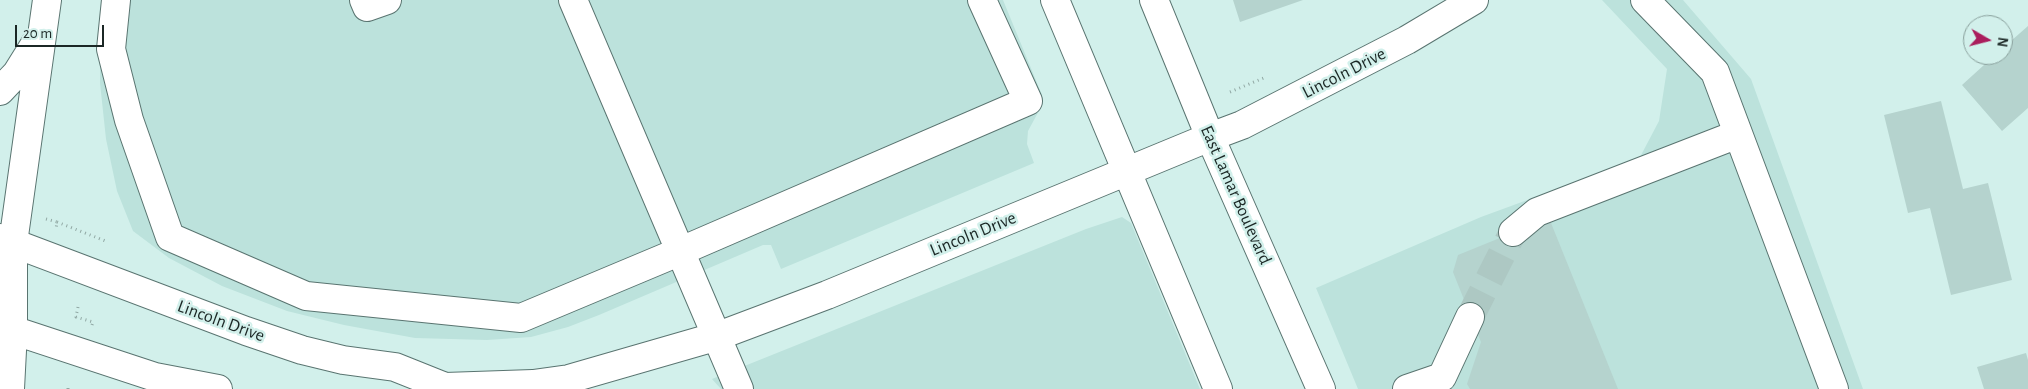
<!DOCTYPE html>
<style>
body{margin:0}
#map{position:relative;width:2028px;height:389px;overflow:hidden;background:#d2f0eb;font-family:"Alegreya Sans",sans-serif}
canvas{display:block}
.north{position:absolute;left:1963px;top:15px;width:50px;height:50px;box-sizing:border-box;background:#d2f0eb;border:1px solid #89a09c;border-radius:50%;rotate:98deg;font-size:14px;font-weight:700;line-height:20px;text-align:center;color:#1b2725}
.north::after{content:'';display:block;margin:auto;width:18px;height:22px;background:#aa1d5c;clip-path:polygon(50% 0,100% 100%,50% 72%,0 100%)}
.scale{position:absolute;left:15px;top:25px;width:89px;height:22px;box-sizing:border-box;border:2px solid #1b2725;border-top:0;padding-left:6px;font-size:15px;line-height:18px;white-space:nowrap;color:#1b2725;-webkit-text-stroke:4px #d2f0eb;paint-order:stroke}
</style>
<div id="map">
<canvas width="2028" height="389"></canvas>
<div class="north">N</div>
<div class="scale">20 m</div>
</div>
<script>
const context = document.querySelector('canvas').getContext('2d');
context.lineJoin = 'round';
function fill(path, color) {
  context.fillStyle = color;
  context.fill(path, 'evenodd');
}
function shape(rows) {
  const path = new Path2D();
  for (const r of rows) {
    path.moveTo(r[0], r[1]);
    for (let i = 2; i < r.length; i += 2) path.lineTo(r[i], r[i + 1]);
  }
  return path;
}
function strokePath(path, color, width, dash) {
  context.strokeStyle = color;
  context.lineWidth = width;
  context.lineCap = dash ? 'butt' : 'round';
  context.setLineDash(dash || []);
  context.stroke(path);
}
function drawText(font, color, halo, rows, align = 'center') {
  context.font = font + ' "Alegreya Sans",sans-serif';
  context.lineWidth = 5;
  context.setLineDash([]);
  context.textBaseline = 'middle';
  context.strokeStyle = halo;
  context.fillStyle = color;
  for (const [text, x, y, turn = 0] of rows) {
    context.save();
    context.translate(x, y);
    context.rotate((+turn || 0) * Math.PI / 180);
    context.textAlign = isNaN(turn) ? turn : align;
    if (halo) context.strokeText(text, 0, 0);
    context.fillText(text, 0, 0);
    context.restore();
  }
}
fill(shape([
 [105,0,1003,0,1042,95,1041,107,1028,131,1027,144,1034,163,781,269,771,245,763,245,599,315,568,327,531,337,487,340,415,338,344,325,287,311,222,286,169,258,133,231,117,191,106,139,100,83,100,36],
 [1602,0,1683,0,1751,79,1863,389,1358,389,1316,288,1481,217,1639,159,1659,121,1667,69],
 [1122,217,1131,223,1200,389,721,389,712,379,1086,229]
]), '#bce2dc');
fill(shape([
 [1233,0,1303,0,1240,22],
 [2028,26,2028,108,2002,131,1962,85,1995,55,2003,55,2003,48],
 [1941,101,1963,189,1988,183,2012,280,1951,295,1930,208,1908,213,1884,115],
 [1549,218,1618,389,1470,389,1467,384,1481,342,1453,272,1458,255],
 [2026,353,2028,360,2028,389,1984,389,1977,367]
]), '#b5d3ce');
strokePath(shape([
 [1470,317,1513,232]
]), '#adc8c3', 28, [28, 14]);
const minor = shape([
 [116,0,111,49,129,120,170,237,306,296,521,318,681,251,1028,101,982,0],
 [364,0,367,7,387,0],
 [573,0,739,389],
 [1645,0,1715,72,1834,389],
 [1210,137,1242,125,1407,40,1474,0],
 [1513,232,1537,212,1738,134],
 [10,389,13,331,13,243],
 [1407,389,1442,377,1470,317]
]);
const major = shape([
 [1055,0,1218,389],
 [1154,0,1210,137,1321,389],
 [0,238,246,331,302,350,343,360,395,367,445,387],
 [0,326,155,377,218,389],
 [441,389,445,387,533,384,569,379,718,336,827,295,1210,137]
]);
const highway = shape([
 [0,91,17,73,37,41],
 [13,243,47,0]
]);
strokePath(minor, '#597470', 30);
strokePath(major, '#597470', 30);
strokePath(highway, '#597470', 30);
strokePath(shape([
 [1230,92,1266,77],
 [46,219,57,222,56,229],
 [57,222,108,242],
 [78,307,76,317,93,322,92,325],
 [68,389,68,388]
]), '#91a8a4', 3, [1, 4]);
strokePath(minor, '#fff', 28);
strokePath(major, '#fff', 28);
strokePath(highway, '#fff', 28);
drawText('18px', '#1b2725', '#d2f0eb', [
 ["Lincoln Drive",1344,73,-27],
 ["East Lamar Boulevard",1236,195,66],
 ["Lincoln Drive",973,234,-22],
 ["Lincoln Drive",221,321,20]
]);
</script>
